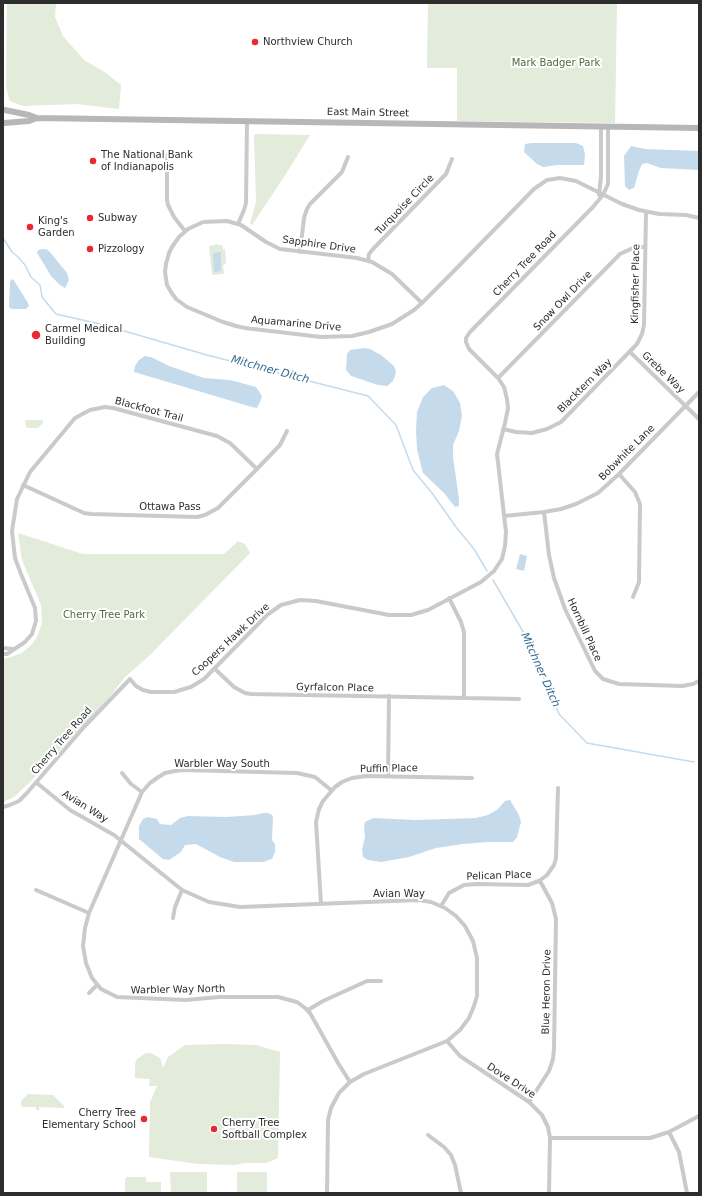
<!DOCTYPE html>
<style>
body{margin:0}
#map{position:relative;width:702px;height:1196px;overflow:hidden;background:#fff;font-family:"DejaVu Sans",sans-serif}
canvas{display:block}
.frame{position:absolute;inset:0;border:4px solid #2d2d2d;pointer-events:none}
</style>
<div id="map">
<canvas width="702" height="1196"></canvas>
<div class="frame"></div>
</div>
<script>
const context = document.querySelector('canvas').getContext('2d');
context.lineJoin = 'round';
function fill(path, color) {
  context.fillStyle = color;
  context.fill(path, 'evenodd');
}
function shape(rows) {
  const path = new Path2D();
  for (const r of rows) {
    path.moveTo(r[0], r[1]);
    for (let i = 2; i < r.length; i += 2) path.lineTo(r[i], r[i + 1]);
  }
  return path;
}
function strokePath(path, color, width, dash) {
  context.strokeStyle = color;
  context.lineWidth = width;
  context.lineCap = dash ? 'butt' : 'round';
  context.setLineDash(dash || []);
  context.stroke(path);
}
function drawText(font, color, halo, rows, align = 'center') {
  context.font = font + ' "DejaVu Sans",sans-serif';
  context.lineWidth = 4;
  context.setLineDash([]);
  context.textBaseline = 'middle';
  context.strokeStyle = halo;
  context.fillStyle = color;
  for (const [text, x, y, turn = 0] of rows) {
    context.save();
    context.translate(x, y);
    context.rotate((+turn || 0) * Math.PI / 180);
    context.textAlign = isNaN(turn) ? turn : align;
    if (halo) context.strokeText(text, 0, 0);
    context.fillText(text, 0, 0);
    context.restore();
  }
}
fill(shape([
 [7,3,56,3,55,17,63,36,84,60,106,73,121,85,119,109,76,104,23,106,10,101,6,87],
 [428,3,617,3,615,123,457,121,457,68,427,68],
 [258,134,310,135,284,177,252,225,250,223,256,202,254,135],
 [218,244,218,245,222,245,223,249,225,249,226,263,223,266,224,273,223,274,213,275,212,274,209,246],
 [25,420,43,420,43,423,38,428,29,428,26,427],
 [18,533,83,554,224,554,238,541,245,544,250,553,150,655,124,678,109,698,31,781,14,797,3,802,3,659,11,657,22,653,32,644,37,637,42,623,41,605,22,560],
 [224,1044,256,1045,280,1052,278,1158,266,1163,244,1163,235,1165,198,1164,149,1157,150,1102,157,1086,149,1086,150,1079,135,1078,135,1064,137,1059,146,1053,151,1053,160,1058,163,1068,168,1057,185,1045],
 [28,1094,53,1095,64,1106,64,1108,39,1107,39,1110,36,1110,36,1107,23,1107,21,1106,21,1101],
 [170,1172,207,1172,207,1193,171,1193],
 [237,1172,267,1172,267,1193,237,1193],
 [127,1177,146,1177,146,1182,161,1182,161,1193,125,1193,125,1179]
]), '#e3ebda');
fill(shape([
 [532,143,576,143,583,146,585,154,584,165,557,165,543,167,537,164,524,152,525,144],
 [631,146,645,149,699,151,699,170,661,168,647,163,642,164,639,171,634,188,629,190,625,186,624,156],
 [42,249,46,249,50,252,67,273,69,280,65,288,60,285,51,276,42,261,37,253,38,250],
 [221,252,221,271,214,272,213,253],
 [13,279,28,303,29,306,26,309,12,309,9,307,10,281],
 [364,348,370,349,381,355,394,366,396,371,395,376,393,381,387,386,378,385,351,376,346,370,347,354,350,350],
 [145,356,151,357,169,366,204,378,230,380,256,387,262,396,260,402,257,408,252,407,134,372,135,366,139,360],
 [444,385,453,391,460,403,462,416,459,431,453,445,453,457,459,499,459,506,455,507,444,493,423,473,417,449,416,430,417,412,423,397,432,388],
 [520,554,527,556,524,571,516,569],
 [510,800,519,815,521,822,517,837,513,842,488,842,463,844,436,848,409,857,381,862,368,860,363,857,362,850,365,837,364,826,365,822,373,818,415,820,476,818,488,815,498,809,505,801],
 [263,813,268,813,272,815,273,817,272,840,275,844,275,852,272,859,263,862,234,862,220,857,196,844,185,845,181,852,169,860,163,859,139,839,139,826,143,819,148,817,157,819,160,824,171,825,180,818,188,816,226,817,255,815]
]), '#c5dbec');
strokePath(shape([
 [3,238,12,252,17,256,25,265,31,277,40,285,42,297,56,314,100,324,207,355,368,396,396,425,413,470,432,493,456,527,474,549,487,571],
 [493,580,529,642,559,714,587,743,694,762]
]), '#c5dbec', 1.5);
strokePath(shape([
 [167,155,167,200,168,205,174,217,185,231],
 [599,195,601,176,601,127],
 [238,224,244,210,246,203,247,121],
 [300,252,304,218,307,209,310,204,342,172,348,157],
 [368,261,369,254,373,249,446,174,452,159],
 [422,303,392,274,372,262,357,258,280,249,266,242,241,225,227,221,203,222,188,229,179,237,172,247,169,253,166,264,165,272,167,285,171,292,176,299,187,307,223,322,236,326,245,328,321,337,352,336,369,332,392,324,414,310,422,303,449,276,534,189,547,180,560,178,576,181,622,204,639,210,659,214,686,215,699,218],
 [630,352,699,419],
 [498,378,620,254,635,247,645,247],
 [503,429,516,432,532,433,547,429,561,422,637,344,642,334,644,325,646,212],
 [619,474,635,492,640,504,639,582,633,597],
 [23,485,84,513,91,514,197,517,205,515,218,508,257,469,280,445,287,431],
 [544,512,549,555,554,578,565,609,595,671,603,679,619,684,682,686,693,684,699,681],
 [504,516,544,512,561,509,576,504,598,493,619,474,699,392],
 [449,598,461,622,464,632,464,698],
 [3,648,13,649],
 [3,654,7,654,25,642,32,634,36,621,35,608,21,574,15,558,12,531,17,499,30,472,75,418,90,410,105,407,113,408,217,436,230,443,257,469],
 [215,669,234,687,245,693,251,694,519,699],
 [122,773,131,784,142,792],
 [388,776,389,696],
 [37,783,70,810,114,835,182,890,209,902,240,907,419,900,431,902,445,908,456,916,465,926,473,941,477,958,477,996,474,1006,469,1018,460,1030,447,1041,364,1074,350,1082,339,1093,331,1108,328,1120,327,1193],
 [331,790,315,777,297,773,184,770,175,771,165,773,157,778,150,783,142,792,89,913,85,928,83,946,86,963,92,978,101,989,117,997,186,1000,219,997,278,997,297,1002,305,1008,310,1013,338,1063,350,1082],
 [3,807,10,805,19,801,26,794,84,727,130,679,136,686,143,690,151,692,174,692,191,687,204,679,267,615,281,605,300,600,316,601,389,615,411,615,428,610,481,582,494,571,502,559,505,546,506,532,497,454,505,423,508,408,507,399,504,387,498,378,469,349,466,342,466,338,470,332,592,208,603,195,608,184,608,127],
 [36,890,89,913],
 [321,904,316,822,319,809,323,801,335,787,342,782,352,778,366,776,472,778],
 [441,906,449,893,464,885,477,884,528,885,539,881,547,875,554,865,556,858,558,788],
 [173,918,175,907,182,890],
 [89,993,97,985],
 [308,1010,323,1001,367,981,381,981],
 [447,1041,460,1056,529,1102,542,1115,548,1127,550,1138,549,1193],
 [529,1102,549,1071,553,1059,554,1049,556,919,552,903,540,881],
 [669,1132,679,1152,687,1193],
 [428,1135,444,1147,451,1155,455,1165,461,1193],
 [550,1138,650,1138,669,1132,699,1116]
]), '#cacaca', 4);
strokePath(shape([
 [5,110,29,115,37,118,699,128],
 [4,123,29,121,37,118]
]), '#b7b7b7', 6);
for (const [x, y, r, color] of [
 [255,42,4,"#eb282f"],
 [93,161,4,"#eb282f"],
 [90,218,4,"#eb282f"],
 [30,227,4,"#eb282f"],
 [90,249,4,"#eb282f"],
 [36,335,5,"#eb282f"],
 [144,1119,4,"#eb282f"],
 [214,1129,4,"#eb282f"]
]) {
  const dot = new Path2D();
  dot.arc(x, y, r, 0, 2 * Math.PI);
  context.fillStyle = color;
  context.fill(dot);
  strokePath(dot, '#fff', 1.5);
}
drawText('10px', '#2d2d2d', '#fff', [
 ["Northview Church",263,42],
 ["The National Bank",101,155],
 ["of Indianapolis",101,167],
 ["Subway",98,218],
 ["King's",38,221],
 ["Garden",38,233],
 ["Pizzology",98,249],
 ["Carmel Medical",45,329],
 ["Building",45,341],
 ["Cherry Tree",136,1113,"right"],
 ["Elementary School",136,1125,"right"],
 ["Cherry Tree",222,1123],
 ["Softball Complex",222,1135]
], 'left');
drawText('10px', '#4e6a39', '#fff', [
 ["Mark Badger Park",556,63],
 ["Cherry Tree Park",104,615]
]);
drawText('10px', '#2d2d2d', '#fff', [
 ["East Main Street",368,113,1],
 ["Turquoise Circle",405,205,-46],
 ["Sapphire Drive",319,245,8],
 ["Cherry Tree Road",525,264,-46],
 ["Kingfisher Place",636,284,-89],
 ["Snow Owl Drive",563,301,-46],
 ["Aquamarine Drive",296,324,5],
 ["Grebe Way",663,373,44],
 ["Blacktern Way",585,386,-45],
 ["Blackfoot Trail",149,410,15],
 ["Bobwhite Lane",627,453,-45],
 ["Ottawa Pass",170,507],
 ["Hornbill Place",584,630,65],
 ["Coopers Hawk Drive",231,640,-43],
 ["Gyrfalcon Place",335,688,1],
 ["Cherry Tree Road",62,741,-49],
 ["Warbler Way South",222,764],
 ["Puffin Place",389,769,-1],
 ["Avian Way",85,807,32],
 ["Pelican Place",499,876,-2],
 ["Avian Way",399,894],
 ["Warbler Way North",178,990,-1],
 ["Blue Heron Drive",547,992,-89],
 ["Dove Drive",511,1081,33]
]);
drawText('italic 11px', '#396c92', '#fff', [
 ["Mitchner Ditch",270,370,15],
 ["Mitchner Ditch",540,670,66]
]);
</script>
